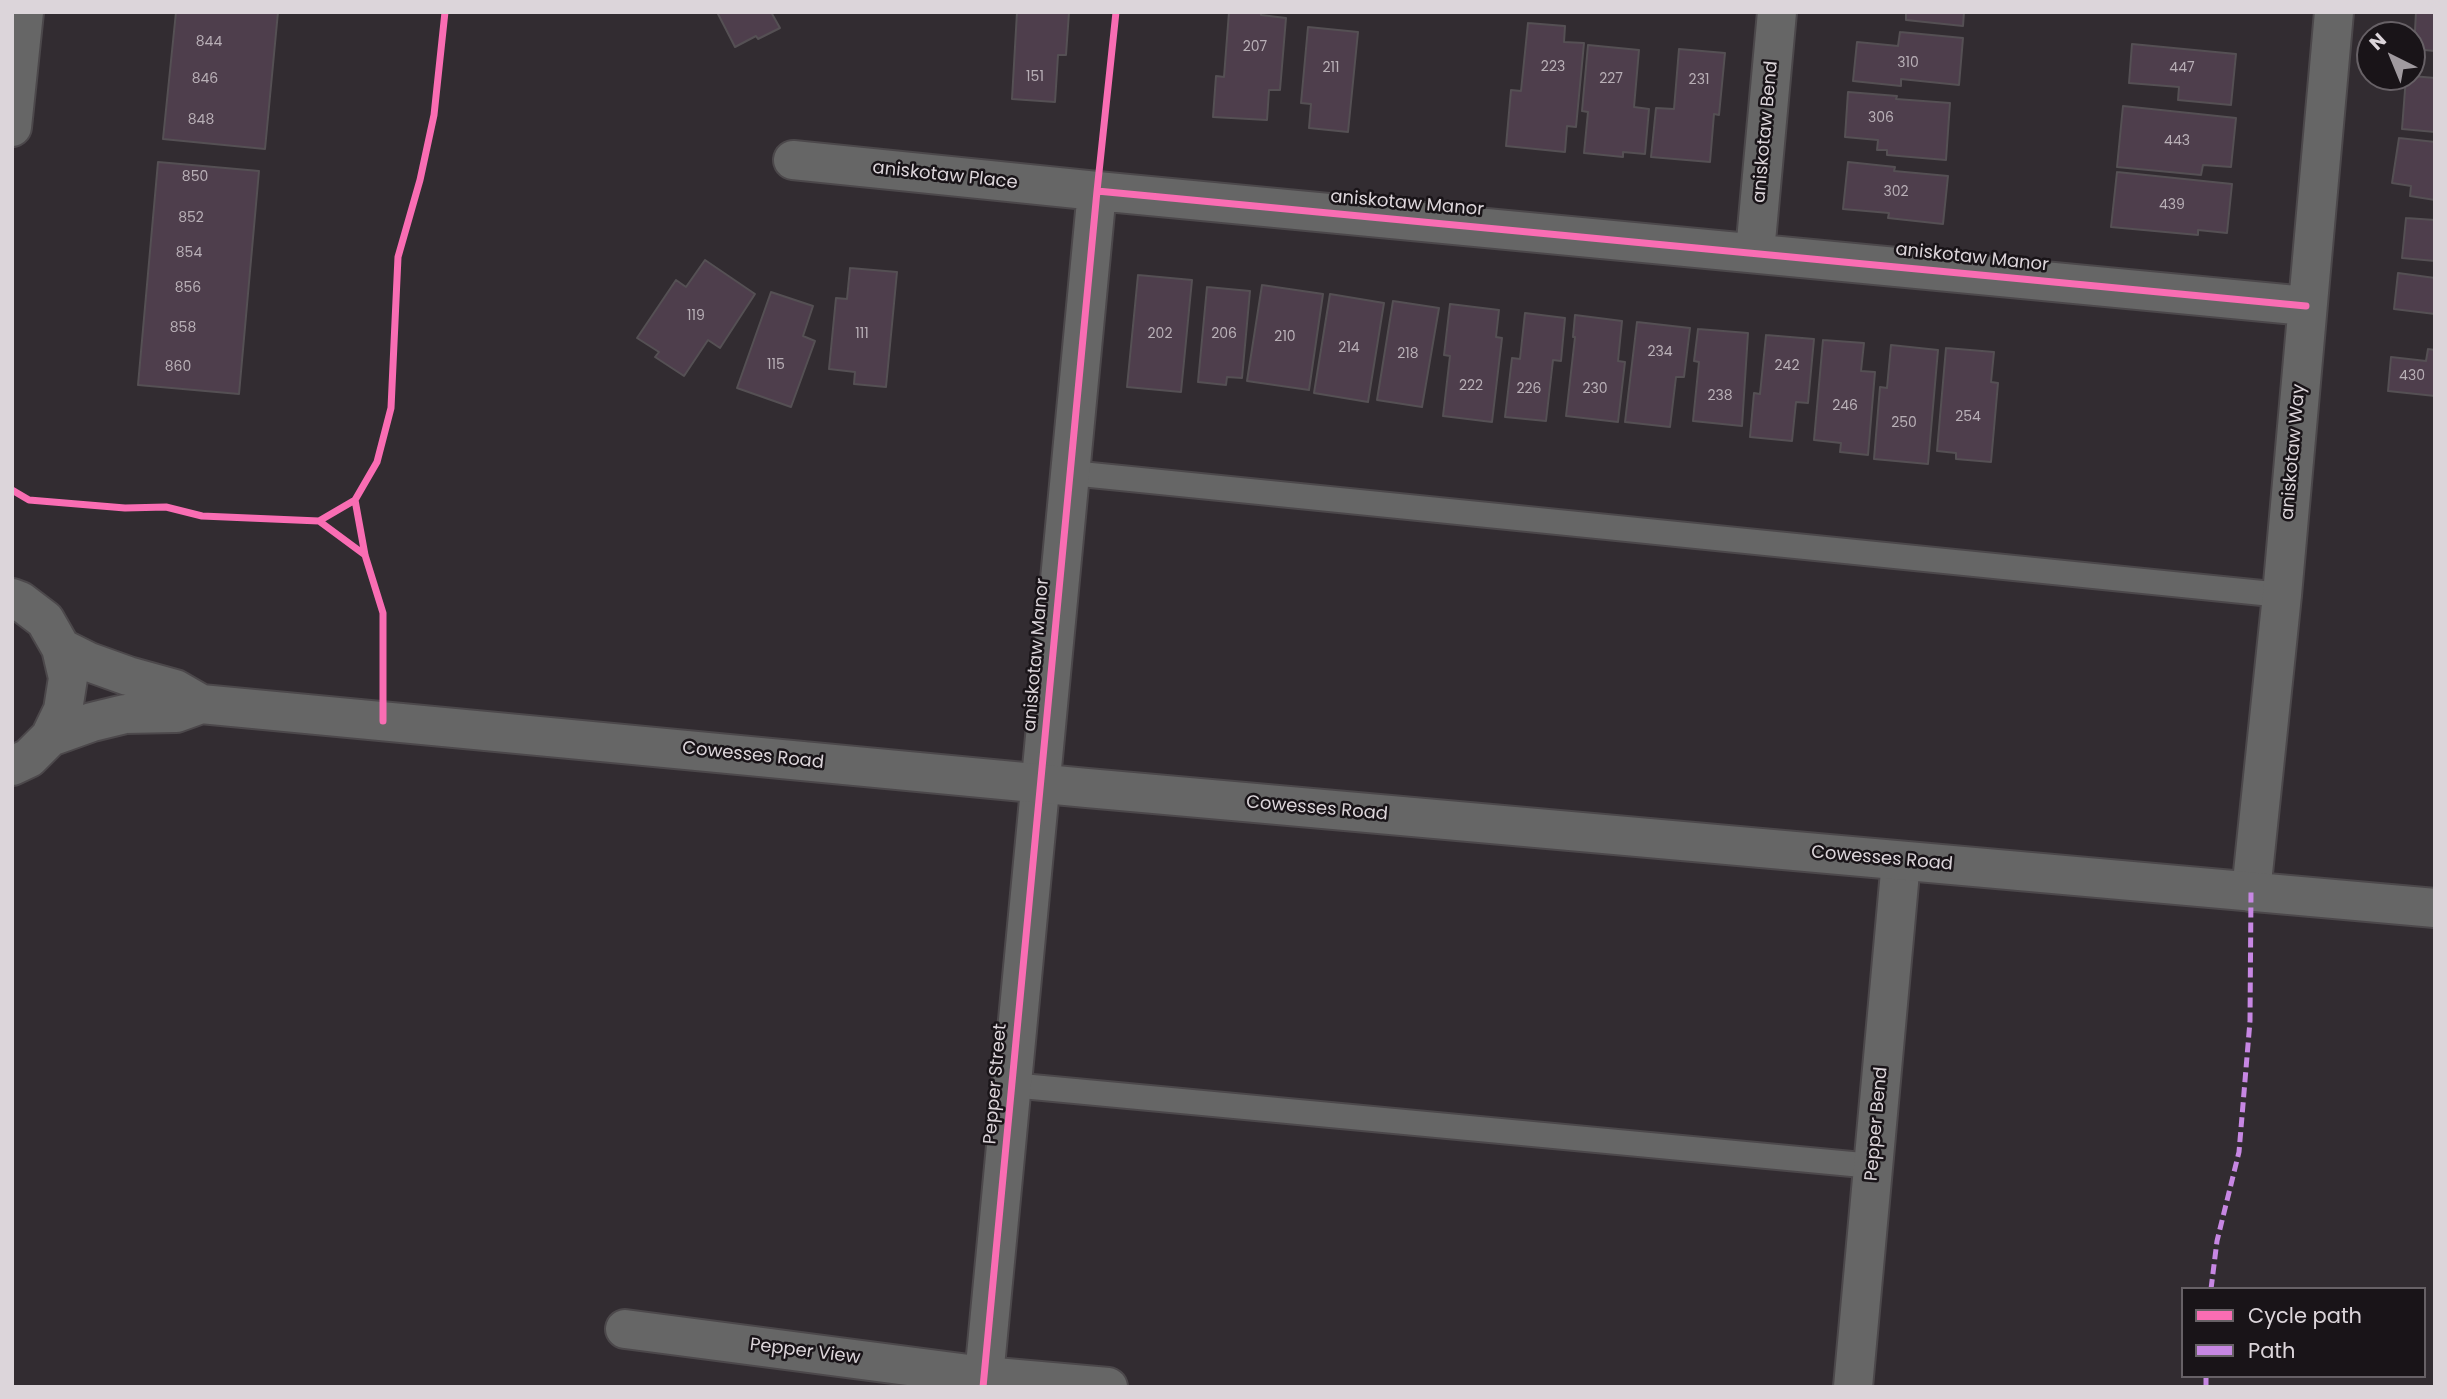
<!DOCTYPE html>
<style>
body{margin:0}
#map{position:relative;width:2447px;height:1399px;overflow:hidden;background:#322c31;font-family:Poppins,sans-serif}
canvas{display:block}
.frame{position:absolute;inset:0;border:14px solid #dcd5da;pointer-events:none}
.legend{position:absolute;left:2181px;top:1287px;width:245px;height:91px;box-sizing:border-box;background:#191418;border:2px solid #676166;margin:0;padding:9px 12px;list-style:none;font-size:21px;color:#dcd5da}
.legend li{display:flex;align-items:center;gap:14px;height:35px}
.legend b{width:35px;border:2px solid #676166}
.north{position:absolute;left:2356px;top:21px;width:70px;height:70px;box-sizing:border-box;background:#191418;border:2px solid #676166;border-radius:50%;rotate:317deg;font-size:19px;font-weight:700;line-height:28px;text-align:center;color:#dcd5da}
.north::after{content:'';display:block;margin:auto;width:24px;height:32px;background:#a09a9f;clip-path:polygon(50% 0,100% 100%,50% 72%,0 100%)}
</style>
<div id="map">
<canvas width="2447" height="1399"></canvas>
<div class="frame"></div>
<ul class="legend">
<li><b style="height:9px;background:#f96db3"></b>Cycle path</li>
<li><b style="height:9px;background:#c787e3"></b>Path</li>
</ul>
<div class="north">N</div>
</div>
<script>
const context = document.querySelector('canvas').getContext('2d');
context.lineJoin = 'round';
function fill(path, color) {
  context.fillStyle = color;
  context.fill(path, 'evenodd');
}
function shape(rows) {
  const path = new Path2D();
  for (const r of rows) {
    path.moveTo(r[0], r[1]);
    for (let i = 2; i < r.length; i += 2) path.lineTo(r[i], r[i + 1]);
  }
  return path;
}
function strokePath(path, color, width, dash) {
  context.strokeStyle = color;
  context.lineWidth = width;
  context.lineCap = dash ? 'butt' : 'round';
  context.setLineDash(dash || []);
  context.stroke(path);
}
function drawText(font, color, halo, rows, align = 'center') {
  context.font = font + ' Poppins,sans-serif';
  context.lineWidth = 5;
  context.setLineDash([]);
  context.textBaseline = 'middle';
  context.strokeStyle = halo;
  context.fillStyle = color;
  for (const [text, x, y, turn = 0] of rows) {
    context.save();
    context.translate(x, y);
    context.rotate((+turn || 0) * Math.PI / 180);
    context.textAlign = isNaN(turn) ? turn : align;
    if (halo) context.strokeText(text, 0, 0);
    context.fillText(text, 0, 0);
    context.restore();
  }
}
const building = shape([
 [176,12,278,12,265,149,163,139,176,12],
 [717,12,771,12,780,28,758,39,756,36,735,47,717,12],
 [1017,12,1069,12,1066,55,1058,55,1055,102,1012,99,1017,12],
 [1229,12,1261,12,1261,15,1286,18,1280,90,1269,90,1267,120,1213,117,1216,76,1224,77,1229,12],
 [1906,12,1964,12,1963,26,1906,20,1906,12],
 [2416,12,2435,12,2435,51,2414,49,2416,12],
 [1528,23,1565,26,1564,42,1584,43,1576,127,1567,126,1565,152,1506,146,1511,90,1521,91,1528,23],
 [1308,27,1358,32,1348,132,1309,128,1311,104,1301,103,1308,27],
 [1900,32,1963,38,1959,85,1901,79,1901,86,1853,81,1857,42,1898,46,1900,32],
 [2132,44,2236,54,2231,105,2178,100,2179,87,2129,83,2132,44],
 [1588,45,1639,50,1634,107,1649,109,1645,154,1623,152,1623,157,1584,153,1588,112,1582,111,1588,45],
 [1679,49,1725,53,1719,115,1714,114,1710,162,1651,157,1656,108,1674,109,1679,49],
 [2412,76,2435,78,2435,132,2402,129,2406,77,2412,76],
 [1848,92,1897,96,1896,99,1950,103,1946,160,1887,155,1887,150,1877,150,1878,140,1845,137,1848,92],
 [2123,106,2236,118,2231,167,2203,165,2201,175,2117,167,2123,106],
 [2399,138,2435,142,2435,200,2410,196,2411,186,2392,183,2399,138],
 [158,162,259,171,239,394,138,385,158,162],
 [1848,162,1895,167,1894,171,1948,176,1943,224,1888,218,1889,213,1843,209,1848,162],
 [2117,172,2232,184,2227,233,2198,230,2198,235,2111,227,2117,172],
 [2406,218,2435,220,2435,261,2402,258,2406,218],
 [705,260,755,294,720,348,708,340,684,376,655,357,659,352,637,338,676,280,686,287,705,260],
 [850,268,897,272,886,387,854,384,855,372,829,369,836,298,847,299,850,268],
 [2398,273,2435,278,2435,314,2394,309,2398,273],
 [1138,275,1192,280,1181,392,1127,387,1138,275],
 [1262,285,1323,294,1309,390,1247,381,1262,285],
 [1207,287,1250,291,1242,378,1227,377,1226,385,1198,382,1207,287],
 [771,292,813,306,803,336,815,341,791,407,737,388,771,292],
 [1330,294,1384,303,1368,402,1314,393,1330,294],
 [1393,301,1439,308,1422,407,1377,400,1393,301],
 [1450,304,1499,310,1496,337,1502,338,1492,422,1443,416,1450,356,1444,355,1450,304],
 [1525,313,1565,318,1561,361,1553,360,1546,421,1505,417,1512,358,1520,359,1525,313],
 [1575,315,1622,321,1618,361,1625,362,1618,422,1566,416,1575,337,1573,337,1575,315],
 [1637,322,1690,328,1684,377,1676,377,1670,427,1625,422,1637,322],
 [1698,329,1748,333,1742,426,1693,421,1699,362,1694,361,1698,329],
 [1766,335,1814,339,1808,403,1796,402,1792,441,1750,437,1754,393,1760,394,1766,335],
 [1823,340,1864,343,1861,371,1875,372,1868,455,1840,452,1841,443,1814,440,1823,340],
 [1891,345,1938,350,1928,464,1874,459,1880,387,1887,388,1891,345],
 [1946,348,1994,352,1991,382,1998,383,1991,462,1956,459,1956,453,1937,451,1946,348],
 [2428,349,2435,350,2435,396,2388,391,2391,357,2426,361,2428,349]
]);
fill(building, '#4e3e4c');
strokePath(building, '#555054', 2);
const service = shape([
 [1071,473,2282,595],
 [1011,1085,1873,1166]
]);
const minor = shape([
 [793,160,1097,191],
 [1755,252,1777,12],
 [2251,892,2282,595,2334,12],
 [625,1329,984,1376,1108,1387],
 [983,1387,1097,191,2306,306],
 [1853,1387,1901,861]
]);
const tertiary = shape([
 [12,127,24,12],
 [12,598,20,601,45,620,61,648,68,678,63,710,50,737,29,758,12,766],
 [61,648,89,662,128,676,175,689,201,704],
 [50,737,92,722,125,714,176,713,201,704,1087,788,2435,908]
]);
strokePath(service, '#4c484b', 28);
strokePath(minor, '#4c484b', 42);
strokePath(tertiary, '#4c484b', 42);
strokePath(service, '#666', 24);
strokePath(minor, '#666', 38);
strokePath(tertiary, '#666', 38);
strokePath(shape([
 [2211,1289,2217,1241,2239,1152,2250,1021,2251,892],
 [2206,1376,2206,1387]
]), '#c787e3', 5, [10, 5]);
strokePath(shape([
 [1097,191,1116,12],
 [12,490,29,500,125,508,166,507,202,516,319,521],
 [355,500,365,555,383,613,383,721],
 [365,555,319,521,355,500,377,462,391,408,398,257,420,180,434,115,445,12],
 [983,1387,1097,191,2306,306]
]), '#f96db3', 7);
drawText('14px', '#b8afb6', null, [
 ["844",209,42],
 ["207",1255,47],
 ["310",1908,63],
 ["223",1553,67],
 ["211",1331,68],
 ["447",2182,68],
 ["151",1035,77],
 ["846",205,79],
 ["227",1611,79],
 ["231",1699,80],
 ["306",1881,118],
 ["848",201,120],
 ["443",2177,141],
 ["850",195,177],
 ["302",1896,192],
 ["439",2172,205],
 ["852",191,218],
 ["854",189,253],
 ["856",188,288],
 ["119",696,316],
 ["858",183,328],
 ["111",862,334],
 ["202",1160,334],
 ["206",1224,334],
 ["210",1285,337],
 ["214",1349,348],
 ["234",1660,352],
 ["218",1408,354],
 ["115",776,365],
 ["242",1787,366],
 ["860",178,367],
 ["430",2412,376],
 ["222",1471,386],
 ["226",1529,389],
 ["230",1595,389],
 ["238",1720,396],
 ["246",1845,406],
 ["254",1968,417],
 ["250",1904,423]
]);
drawText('18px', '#dcd5da', '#191418', [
 ["aniskotaw Bend",1766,132,-85],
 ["aniskotaw Place",945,176,6],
 ["aniskotaw Manor",1407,204,5],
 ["aniskotaw Manor",1972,258,6],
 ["aniskotaw Way",2294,452,-85],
 ["aniskotaw Manor",1037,655,-85],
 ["Cowesses Road",753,756,6],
 ["Cowesses Road",1317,809,5],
 ["Cowesses Road",1882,859,5],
 ["Pepper Street",996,1084,-85],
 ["Pepper Bend",1877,1124,-85],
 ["Pepper View",805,1352,7]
]);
</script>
